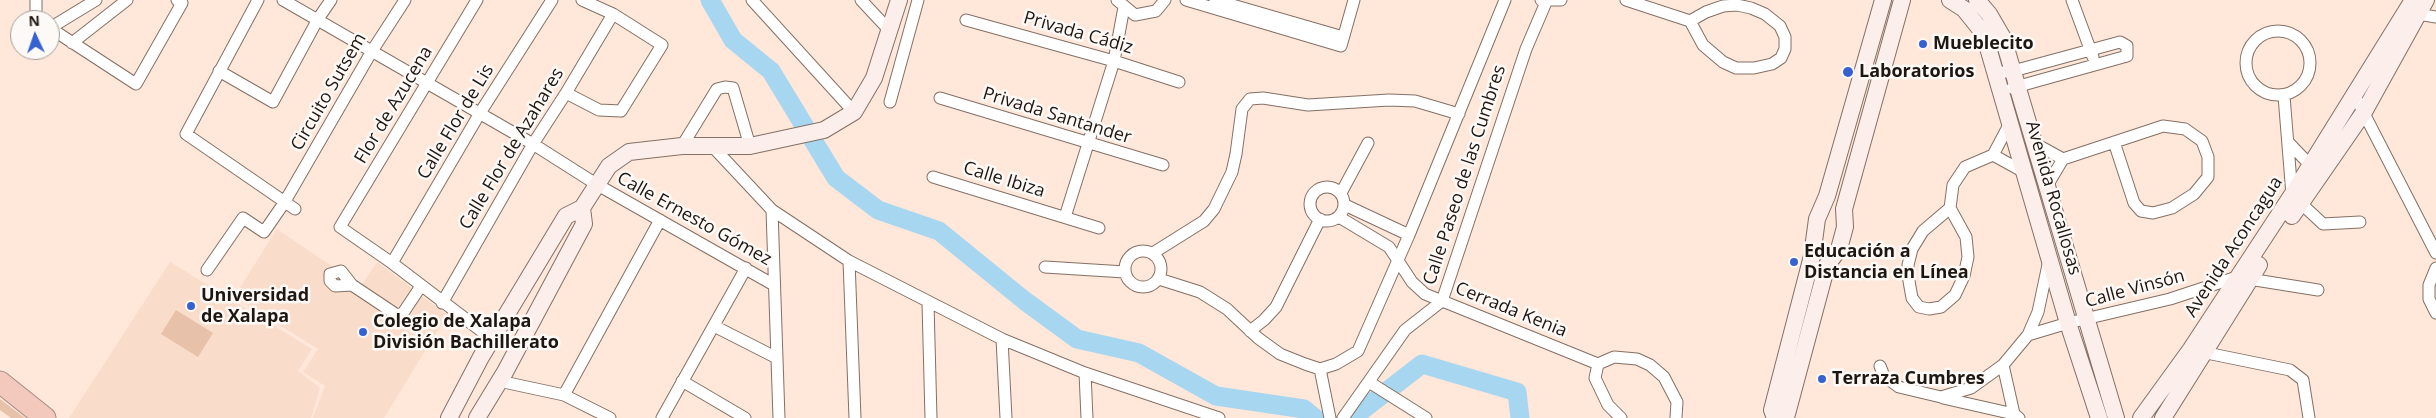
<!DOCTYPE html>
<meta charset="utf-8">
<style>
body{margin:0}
#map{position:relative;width:2436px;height:418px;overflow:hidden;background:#ffe7da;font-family:"Open Sans",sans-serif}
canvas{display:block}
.north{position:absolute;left:10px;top:10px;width:50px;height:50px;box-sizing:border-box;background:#fdf9f6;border:1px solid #a49e9a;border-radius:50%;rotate:357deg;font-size:14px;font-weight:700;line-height:20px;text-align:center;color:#1e1611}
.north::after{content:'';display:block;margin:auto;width:18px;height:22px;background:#3561d1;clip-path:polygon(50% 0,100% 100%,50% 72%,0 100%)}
</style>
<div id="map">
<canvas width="2436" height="418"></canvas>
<div class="north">N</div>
</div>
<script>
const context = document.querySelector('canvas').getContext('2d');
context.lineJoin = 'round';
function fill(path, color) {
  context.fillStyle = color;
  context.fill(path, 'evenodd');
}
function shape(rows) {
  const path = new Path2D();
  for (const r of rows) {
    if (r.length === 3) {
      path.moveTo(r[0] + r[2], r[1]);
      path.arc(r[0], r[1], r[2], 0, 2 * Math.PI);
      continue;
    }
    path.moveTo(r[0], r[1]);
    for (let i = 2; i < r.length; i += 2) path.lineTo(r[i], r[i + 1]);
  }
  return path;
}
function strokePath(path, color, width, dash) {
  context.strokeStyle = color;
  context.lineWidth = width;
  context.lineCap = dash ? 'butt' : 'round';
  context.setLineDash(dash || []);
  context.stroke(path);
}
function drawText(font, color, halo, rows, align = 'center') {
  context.font = font + ' "Open Sans",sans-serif';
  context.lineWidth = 5;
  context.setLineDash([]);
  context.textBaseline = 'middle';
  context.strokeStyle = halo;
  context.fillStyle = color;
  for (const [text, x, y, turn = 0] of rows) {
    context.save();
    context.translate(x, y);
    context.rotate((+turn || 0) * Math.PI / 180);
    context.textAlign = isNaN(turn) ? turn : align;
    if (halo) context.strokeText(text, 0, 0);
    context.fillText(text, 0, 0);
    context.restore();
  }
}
fill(shape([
 [277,229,361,286,377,262,447,315,384,418,313,418,325,386,303,372,318,349,234,297],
 [170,262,312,349,298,371,320,388,311,418,69,418]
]), '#fadcca');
fill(shape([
 [176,310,213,333,198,357,161,334],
 [0,399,4,402,25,418,11,418,0,410]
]), '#e8c1aa');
strokePath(shape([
 [710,0,733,40,771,71,836,178,878,210,939,231,1025,301,1077,339,1139,353,1216,396,1304,409,1315,418],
 [1352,418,1422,364,1517,392,1520,418]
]), '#a7d6f0', 19);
const street = shape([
 [36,0,36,18,38,20],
 [258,0,186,134,295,209],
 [283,0,533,144,596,184,774,285],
 [477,0,340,227,392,263,492,339],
 [752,0,854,112],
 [861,0,890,31],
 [1117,0,1135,15,1156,11,1165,0],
 [1186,0,1341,46,1354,0],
 [1215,0,1343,37],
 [1541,0,1561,0],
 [1626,0,1690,21,1703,45,1723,62,1736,68,1754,68,1772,64,1781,58,1785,49,1785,37,1780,26,1765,14,1751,8,1737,5,1723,6,1706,12,1690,21],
 [2072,0,2093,57],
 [2414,11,2418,14,2436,17],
 [966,20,1114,61,1179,82],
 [50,28,136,84,182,3,177,0],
 [50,28,96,0],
 [2278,63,32],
 [72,43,127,0],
 [219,71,273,102,318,19,331,0],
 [1996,73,2013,71,2120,42,2127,46,2127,56,2012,88],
 [566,93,599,110,621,111,662,45,613,14,582,0],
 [2284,96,2292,195,2323,224,2360,222],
 [2355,96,2436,253],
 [940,98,1163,165],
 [890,102,918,0],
 [2034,143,2063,159],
 [2289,143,2311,166],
 [682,146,717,89,725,87,733,88,750,146],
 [713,147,772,210,849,261,1002,339,1085,373,1219,418],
 [1993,155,2024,172],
 [933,177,1099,228],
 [2047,186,2063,159,2163,126,2185,129,2202,141,2208,157,2208,177,2194,194,2172,208,2153,213,2141,211,2134,203,2114,142],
 [1327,204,17],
 [1341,193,1368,143],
 [1345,205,1409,235],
 [1950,208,1923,231,1912,249,1908,265,1909,281,1912,298,1919,307,1929,309,1941,307,1955,295,1964,276,1968,257,1966,237,1950,208,1953,185,1965,167,1993,155,2010,123],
 [772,210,779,418],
 [1065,217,1114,61,1124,7],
 [1339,217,1389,247,1412,282,1425,294,1598,364,1614,357,1637,359,1650,365,1664,377,1677,402,1676,418],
 [1143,269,18],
 [1153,253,1204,221,1214,209,1232,172,1236,154,1242,109,1250,99,1263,98,1308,105,1389,100,1415,101,1459,114],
 [849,261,855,418],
 [392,263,480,113,552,0],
 [1045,267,1125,272],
 [2436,268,2429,285,2429,299,2436,313],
 [207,270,243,218,264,232,284,203,372,51,405,0],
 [1159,279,1200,292,1227,309,1258,338,1280,354,1305,364,1320,369,1336,364,1358,351,1409,235,1505,0],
 [2249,279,2318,290],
 [352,285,335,286,330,281,330,274,341,271,352,285,397,315,403,313,421,286],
 [442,303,533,144,566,93,613,14],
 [928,303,931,418],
 [714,326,777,358],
 [1250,331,1264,320,1276,307,1320,219],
 [2028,335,2068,323,2170,299,2237,277],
 [1002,339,1006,418],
 [2197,351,2290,370,2303,380,2309,418],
 [1598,364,1595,378,1608,405,1621,418],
 [2003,365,2014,414,2019,418],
 [1880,366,1884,376,1899,387,1941,397,1971,388,2003,365,2028,335,2038,312,2049,260],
 [1320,369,1330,418],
 [1085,373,1087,418],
 [499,381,564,395,610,418],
 [682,381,745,418],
 [1369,382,1426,418],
 [564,395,660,220],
 [1943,398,2014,414],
 [662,418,746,268],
 [1343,418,1405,330,1442,301,1526,49,1547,0]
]);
const secondary = shape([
 [1950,0,1964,9,1984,34,2068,323,2099,418],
 [1977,0,1989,14,2003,38,2116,418],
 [2292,216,2364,112,2426,0],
 [449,418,481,357,566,216,582,208,609,166,629,152,682,146,750,146,824,130,854,112,874,78,899,0],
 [477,418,505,372,584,224,582,208],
 [1775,418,1772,410,1812,256,1817,219,1827,196,1883,0],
 [1782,418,1787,414,1827,265,1839,249,1845,227,1844,209,1902,0],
 [2141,418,2191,349,2292,195,2413,0],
 [2163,418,2259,265]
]);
const highway = shape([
 [0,382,45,418]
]);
strokePath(street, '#847064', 13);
strokePath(secondary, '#847064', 18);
strokePath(highway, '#a88a81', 23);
strokePath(street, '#fff', 11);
strokePath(secondary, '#fbeeeb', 16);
strokePath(highway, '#f3c8bd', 21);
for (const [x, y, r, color] of [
 [1923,44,5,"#3561d1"],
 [1848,72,6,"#3561d1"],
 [1794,262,5,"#3561d1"],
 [191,306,5,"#3561d1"],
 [363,332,5,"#3561d1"],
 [1822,379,5,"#3561d1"]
]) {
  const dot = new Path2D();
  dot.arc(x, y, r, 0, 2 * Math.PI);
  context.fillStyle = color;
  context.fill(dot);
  strokePath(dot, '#fdf9f6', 2);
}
drawText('18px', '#1e1611', '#fdf9f6', [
 ["Privada Cádiz",1078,33,16],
 ["Circuito Sutsem",329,92,-60],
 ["Flor de Azucena",394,105,-59],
 ["Privada Santander",1057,116,17],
 ["Calle Flor de Lis",456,122,-59],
 ["Calle Flor de Azahares",512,149,-59],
 ["Calle Paseo de las Cumbres",1465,175,-72],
 ["Calle Ibiza",1004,180,17],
 ["Avenida Rocallosas",2053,198,74],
 ["Calle Ernesto Gómez",694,219,29],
 ["Avenida Aconcagua",2234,247,-57],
 ["Calle Vinsón",2135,289,-15],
 ["Cerrada Kenia",1511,310,22]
]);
drawText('bold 18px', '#1e1611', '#fdf9f6', [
 ["Mueblecito",1933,44],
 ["Laboratorios",1859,72],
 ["Educación a",1804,252],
 ["Distancia en Línea",1804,273],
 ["Universidad",201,296],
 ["de Xalapa",201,317],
 ["Colegio de Xalapa",373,322],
 ["División Bachillerato",373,343],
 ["Terraza Cumbres",1832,379]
], 'left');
</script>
